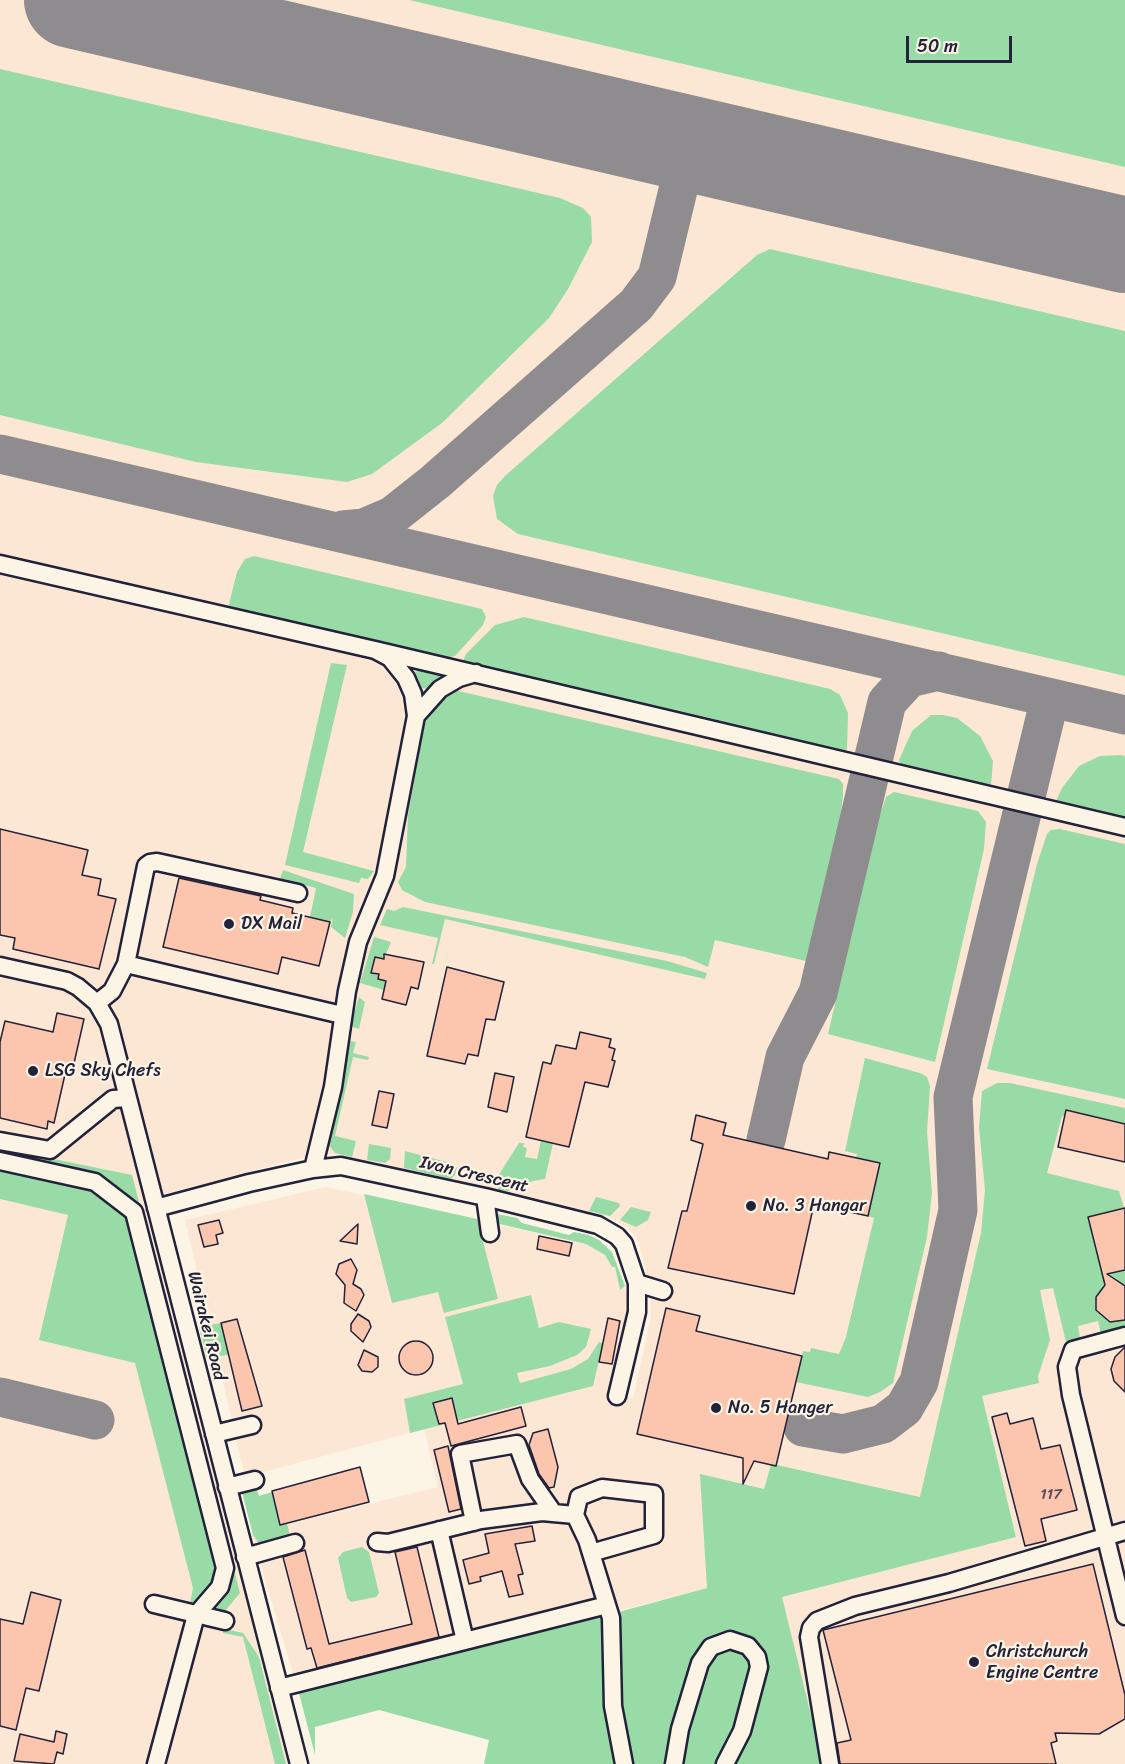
<!DOCTYPE html>
<style>
body{margin:0}
#map{position:relative;width:1125px;height:1764px;overflow:hidden;background:#fcf5e5;font-family:Sriracha,sans-serif}
canvas{display:block}
.scale{position:absolute;left:906px;top:36px;width:106px;height:27px;box-sizing:border-box;border:3px solid #22223b;border-top:0;padding-left:8px;font-size:18px;line-height:21px;white-space:nowrap;color:#22223b;-webkit-text-stroke:4px #fcf5e5;paint-order:stroke}
</style>
<div id="map">
<canvas width="1125" height="1764"></canvas>
<div class="scale">50 m</div>
</div>
<script>
const context = document.querySelector('canvas').getContext('2d');
context.lineJoin = 'round';
function fill(path, color) {
  context.fillStyle = color;
  context.fill(path, 'evenodd');
}
function shape(rows) {
  const path = new Path2D();
  for (const r of rows) {
    if (r.length === 3) {
      path.moveTo(r[0] + r[2], r[1]);
      path.arc(r[0], r[1], r[2], 0, 2 * Math.PI);
      continue;
    }
    path.moveTo(r[0], r[1]);
    for (let i = 2; i < r.length; i += 2) path.lineTo(r[i], r[i + 1]);
  }
  return path;
}
function strokePath(path, color, width, dash) {
  context.strokeStyle = color;
  context.lineWidth = width;
  context.lineCap = dash ? 'butt' : 'round';
  context.setLineDash(dash || []);
  context.stroke(path);
}
function drawText(font, color, halo, rows, align = 'center') {
  context.font = font + ' Sriracha,sans-serif';
  context.lineWidth = 4.5;
  context.setLineDash([]);
  context.textBaseline = 'middle';
  context.strokeStyle = halo;
  context.fillStyle = color;
  for (const [text, x, y, turn = 0] of rows) {
    context.save();
    context.translate(x, y);
    context.rotate((+turn || 0) * Math.PI / 180);
    context.textAlign = isNaN(turn) ? turn : align;
    if (halo) context.strokeText(text, 0, 0);
    context.fillText(text, 0, 0);
    context.restore();
  }
}
fill(shape([
 [0,0,1125,0,1125,1764,820,1764,779,1598,1016,1536,1005,1498,901,1522,701,1475,707,1588,299,1693,251,1533,438,1487,424,1429,245,1477,185,1220,326,1187,586,1244,605,1255,612,1267,615,1267,621,1289,625,1286,629,1313,609,1393,633,1399,651,1316,650,1286,638,1240,629,1229,612,1218,331,1154,297,1159,143,1200,288,1764,0,1764]
]), '#fce7d4');
fill(shape([
 [409,0,1125,0,1125,167],
 [0,69,560,198,583,208,591,217,592,242,568,289,549,318,442,423,372,474,347,482,196,462,0,415],
 [770,249,1125,331,1125,676,518,534,497,519,493,496,497,485,505,476,757,255],
 [254,556,482,609,486,617,483,625,455,656,445,658,228,608,237,572,245,559],
 [524,617,830,689,840,695,848,713,847,749,844,751,463,661,466,654,495,625],
 [331,663,347,665,303,852,374,871,368,879,361,878,359,883,285,865],
 [424,668,442,672,444,676,429,689,422,688,415,672],
 [454,690,839,779,843,784,843,796,840,819,806,961,715,940,708,967,685,957,425,902,402,890,398,882,406,867,408,815,425,723,441,697],
 [931,715,943,715,957,718,980,736,993,761,991,785,901,765,899,760,912,731],
 [1121,755,1125,756,1125,817,1056,801,1062,788,1079,766,1100,756],
 [894,792,978,811,986,822,984,849,935,1062,828,1034,877,824,886,797],
 [1060,829,1125,844,1125,1099,987,1069,1037,864,1047,834,1051,830],
 [283,870,354,894,353,912,345,938,331,927,333,917,330,922,310,917,316,888,280,879],
 [403,907,667,961,707,973,705,979,445,919,434,964,432,964,438,938,380,925,387,909,394,911],
 [374,937,391,942,384,959,375,957,371,972,379,974,378,979,386,981,384,990,360,983],
 [359,997,365,1002,359,1029,350,1026],
 [349,1041,356,1042,353,1053,369,1057,368,1060,353,1057,335,1136,356,1141,352,1157,335,1153,328,1144],
 [865,1058,920,1073,927,1077,930,1086,927,1132,932,1193,927,1237,893,1383,880,1392,868,1397,796,1382,803,1351,810,1352,811,1348,839,1354,846,1337,874,1218,868,1216,879,1164,856,1158,857,1154,845,1151],
 [997,1083,1010,1083,1125,1108,1125,1124,1062,1116,1047,1173,1119,1191,1124,1208,1088,1218,1103,1275,1125,1270,1125,1328,1101,1334,1098,1321,1078,1326,1080,1338,1066,1342,1053,1288,1040,1290,1050,1340,1038,1376,1039,1383,982,1396,1016,1537,782,1597,823,1764,628,1764,622,1732,615,1613,707,1588,700,1474,764,1489,771,1465,777,1465,920,1497,981,1233,985,1190,979,1127,982,1091],
 [541,1140,553,1143,545,1179,533,1181,509,1191,498,1190,498,1176,519,1143,524,1143,523,1147,527,1148,525,1157,537,1159],
 [369,1144,391,1148,390,1159,385,1163,367,1160],
 [0,1148,132,1175,240,1593,225,1611,190,1604,193,1588,135,1363,39,1340,68,1215,0,1199],
 [405,1151,454,1164,457,1168,455,1175,451,1179,404,1168],
 [364,1194,477,1219,498,1299,444,1313,438,1292,392,1303],
 [596,1197,619,1203,620,1206,610,1216,589,1211],
 [631,1207,651,1212,648,1220,636,1227,620,1220],
 [497,1214,517,1218,522,1223,569,1235,574,1232,589,1235,599,1240,612,1252,625,1286,620,1290,615,1267,612,1267,605,1255,586,1244,495,1223],
 [531,1295,539,1328,559,1322,591,1329,586,1347,577,1355,550,1366,517,1373,520,1383,571,1369,588,1359,599,1342,603,1343,593,1386,410,1433,404,1399,463,1384,445,1317],
 [221,1323,231,1354,207,1359,199,1327],
 [256,1487,259,1496,272,1492,280,1524,287,1523,291,1540,266,1545,259,1543,253,1535,242,1492,243,1488],
 [362,1547,369,1552,379,1593,376,1597,351,1602,347,1598,338,1558,343,1552],
 [607,1615,620,1764,484,1764,489,1740,379,1710,315,1727,315,1755,299,1693],
 [224,1629,243,1633,259,1657,286,1764,275,1764,243,1637,223,1633]
]), '#98dba6');
strokePath(shape([
 [0,454,1125,715],
 [343,530,364,528,392,516,435,482,636,305,657,277,680,182,672,152,664,142,648,134],
 [766,1140,785,1057,818,993,887,702,909,678,939,671],
 [0,1397,95,1420],
 [803,1427,843,1434,883,1424,904,1408,919,1382,958,1210,953,1097,1050,698]
]), '#8f8c90', 39);
strokePath(shape([
 [72,0,1125,245]
]), '#8f8c90', 96);
const building = shape([
 [0,829,88,850,82,875,101,879,98,895,116,899,99,969,13,949,15,938,0,935,0,829],
 [179,878,261,896,260,900,293,908,292,913,330,922,319,966,282,957,278,974,163,947,179,878],
 [384,954,424,962,418,989,411,987,406,1005,382,999,386,981,378,979,379,974,371,973,375,957,384,959,384,954],
 [447,967,504,982,495,1020,486,1019,478,1056,468,1054,465,1064,427,1056,447,967],
 [57,1013,84,1019,72,1072,66,1070,54,1123,48,1121,47,1129,0,1118,0,1042,5,1021,53,1032,57,1013],
 [580,1032,611,1039,609,1047,615,1049,612,1060,615,1061,608,1087,585,1082,569,1147,526,1137,543,1062,551,1064,556,1045,576,1049,580,1032],
 [495,1073,514,1077,507,1112,488,1107,495,1073],
 [379,1091,394,1094,387,1128,372,1125,379,1091],
 [1066,1110,1125,1124,1125,1162,1058,1147,1066,1110],
 [696,1115,726,1123,723,1135,828,1159,829,1152,880,1163,868,1216,814,1204,794,1294,668,1268,682,1211,687,1211,703,1144,691,1140,696,1115],
 [1125,1208,1125,1270,1107,1274,1125,1286,1125,1320,1110,1322,1096,1310,1096,1297,1105,1285,1088,1217,1125,1208],
 [219,1220,223,1233,216,1235,218,1244,204,1247,198,1225,219,1220],
 [358,1224,357,1244,340,1241,358,1224],
 [539,1236,572,1243,569,1256,537,1249,539,1236],
 [351,1259,357,1270,353,1284,361,1289,364,1295,356,1311,344,1303,345,1285,336,1274,339,1264,351,1259],
 [666,1308,700,1316,696,1331,802,1356,776,1466,754,1461,743,1484,743,1458,637,1434,666,1308],
 [358,1314,369,1321,371,1327,363,1342,351,1331,351,1324,358,1314],
 [608,1318,620,1321,612,1364,599,1362,608,1318],
 [237,1319,262,1406,242,1411,221,1323,237,1319],
 [416,1358,17],
 [1125,1347,1125,1392,1114,1381,1111,1369,1115,1357,1125,1347],
 [364,1350,378,1357,378,1367,372,1372,362,1371,358,1365,364,1350],
 [452,1398,458,1424,521,1407,526,1426,451,1446,445,1423,439,1424,433,1403,452,1398],
 [1007,1413,1010,1424,1033,1418,1041,1449,1060,1445,1077,1510,1041,1519,1046,1541,1025,1546,992,1417,1007,1413],
 [548,1429,558,1467,554,1487,549,1488,539,1474,529,1445,533,1433,548,1429],
 [448,1446,461,1509,449,1512,434,1450,448,1446],
 [360,1467,369,1502,280,1525,272,1491,360,1467],
 [532,1526,535,1541,515,1544,523,1574,518,1575,523,1594,509,1597,502,1571,480,1577,481,1581,469,1584,463,1560,489,1553,485,1534,532,1526],
 [417,1547,439,1637,317,1668,311,1648,307,1649,283,1557,305,1550,329,1644,412,1624,395,1552,417,1547],
 [1093,1564,1125,1695,1125,1719,1099,1734,1055,1733,1057,1741,1051,1743,1056,1764,840,1764,837,1743,851,1740,823,1630,1093,1564],
 [31,1592,61,1600,39,1691,26,1688,16,1730,0,1726,0,1619,23,1624,31,1592],
 [56,1731,67,1734,63,1754,57,1752,54,1764,14,1761,20,1734,54,1742,56,1731]
]);
fill(building, '#fcc6ae');
strokePath(building, '#22223b', 1.5);
const minor = shape([
 [0,564,375,650,390,658,406,678,413,694,416,716],
 [375,650,1125,827],
 [298,893,157,862,150,863,146,866,126,964,342,1015],
 [0,966,67,981,78,987,97,1003,109,1024,299,1764],
 [97,1003,112,991,126,964],
 [0,1141,50,1150,113,1099,128,1098],
 [0,1161,95,1182,134,1212,225,1568,220,1587,196,1615,156,1764],
 [313,1169,333,1087,347,991,358,942,385,876,416,716,440,689,459,678,476,673],
 [485,1197,490,1233],
 [156,1208,249,1183,313,1169,341,1166,485,1197,598,1225,617,1236,624,1244,637,1283,637,1312,617,1396],
 [637,1283,663,1291],
 [1125,1336,1073,1350,1067,1367,1071,1395,1125,1616],
 [214,1434,252,1425],
 [227,1487,255,1480],
 [575,1515,579,1497,602,1488,654,1494,654,1535,591,1553],
 [474,1522,460,1454,517,1444,530,1479,553,1512],
 [439,1530,465,1641],
 [377,1542,388,1543,481,1520,542,1512,575,1515,587,1540,611,1618,613,1706,624,1764],
 [245,1557,295,1543],
 [154,1604,225,1621],
 [279,1688,607,1605],
 [674,1764,680,1729,700,1663,711,1647,730,1640,748,1646,757,1657,759,1667,742,1731,725,1764],
 [830,1764,809,1637,811,1628,817,1621,855,1606,949,1583,1125,1531]
]);
strokePath(minor, '#22223b', 21);
strokePath(minor, '#fcf5e5', 16);
for (const [x, y, r, color] of [
 [229,924,6,"#22223b"],
 [33,1071,6,"#22223b"],
 [751,1206,6,"#22223b"],
 [716,1408,6,"#22223b"],
 [974,1662,6,"#22223b"]
]) {
  const dot = new Path2D();
  dot.arc(x, y, r, 0, 2 * Math.PI);
  context.fillStyle = color;
  context.fill(dot);
  strokePath(dot, '#fcf5e5', 2);
}
drawText('15px', '#584b58', null, [
 ["117",1051,1495]
]);
drawText('18px', '#22223b', '#fcf5e5', [
 ["DX Mail",241,924],
 ["LSG Sky Chefs",45,1071],
 ["No. 3 Hangar",763,1206],
 ["No. 5 Hanger",728,1408],
 ["Christchurch",986,1652],
 ["Engine Centre",986,1673]
], 'left');
drawText('18px', '#22223b', '#fcf5e5', [
 ["Ivan Crescent",474,1175,13],
 ["Wairakei Road",206,1326,76]
]);
</script>
